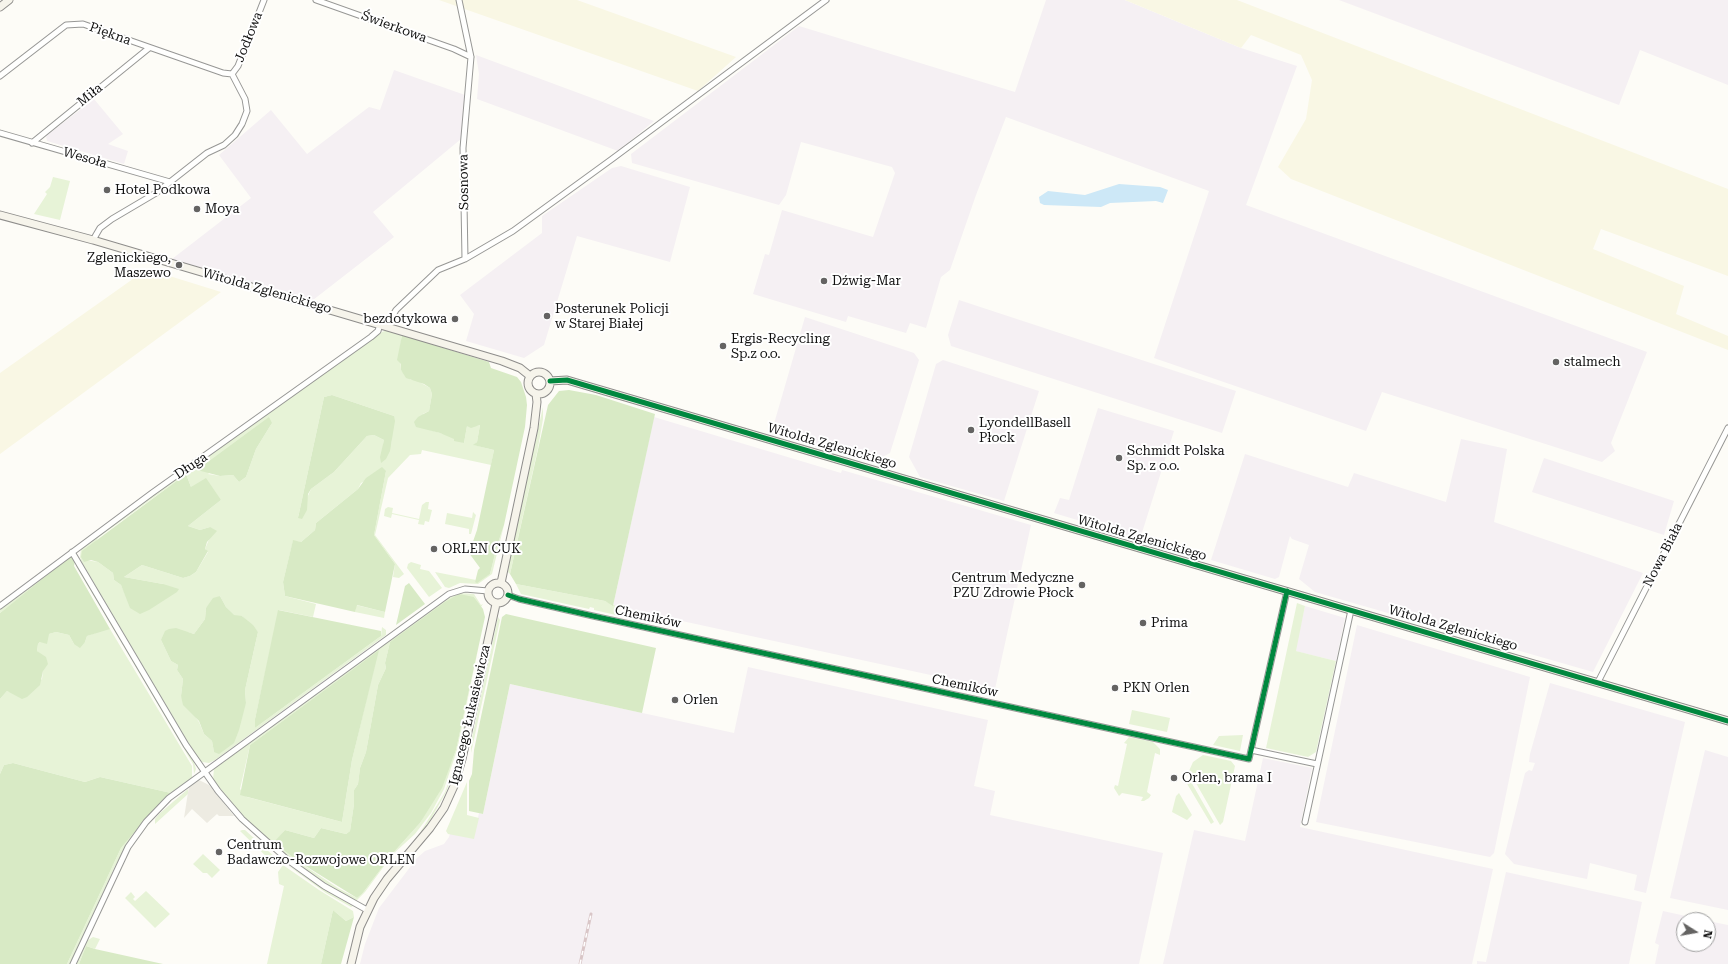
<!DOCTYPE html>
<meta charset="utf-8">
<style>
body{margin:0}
#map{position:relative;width:1728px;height:964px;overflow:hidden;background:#fdfcf7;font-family:"Roboto Serif",serif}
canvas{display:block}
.north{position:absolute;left:1676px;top:912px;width:40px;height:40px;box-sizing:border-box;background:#fff;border:1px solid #a0a0a0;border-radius:50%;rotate:101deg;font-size:11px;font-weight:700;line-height:16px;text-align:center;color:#111}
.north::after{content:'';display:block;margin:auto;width:14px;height:18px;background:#646362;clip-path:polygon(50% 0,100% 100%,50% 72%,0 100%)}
</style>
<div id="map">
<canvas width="1728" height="964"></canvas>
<div class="north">N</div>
</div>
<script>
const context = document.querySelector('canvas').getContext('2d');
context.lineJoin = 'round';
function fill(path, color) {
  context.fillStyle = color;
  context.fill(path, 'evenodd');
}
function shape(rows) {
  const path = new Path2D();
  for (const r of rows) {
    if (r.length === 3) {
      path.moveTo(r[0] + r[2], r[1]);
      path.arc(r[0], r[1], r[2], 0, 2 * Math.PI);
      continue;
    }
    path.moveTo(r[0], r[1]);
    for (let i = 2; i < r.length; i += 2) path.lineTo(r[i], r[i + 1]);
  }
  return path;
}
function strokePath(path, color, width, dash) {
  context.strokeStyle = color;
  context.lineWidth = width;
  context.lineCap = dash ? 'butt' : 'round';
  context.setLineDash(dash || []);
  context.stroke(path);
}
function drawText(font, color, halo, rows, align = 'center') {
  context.font = font + ' "Roboto Serif",serif';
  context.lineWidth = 4;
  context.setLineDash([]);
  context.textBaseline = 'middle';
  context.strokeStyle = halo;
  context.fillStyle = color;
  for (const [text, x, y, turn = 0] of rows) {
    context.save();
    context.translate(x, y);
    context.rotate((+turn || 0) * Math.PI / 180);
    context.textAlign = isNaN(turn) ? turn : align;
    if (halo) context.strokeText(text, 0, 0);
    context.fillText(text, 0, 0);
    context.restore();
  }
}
fill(shape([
 [1046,0,1125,0,1241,48,1297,66,1246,205,1647,352,1611,443,1615,451,1602,462,1382,392,1366,431,1154,358,1209,191,1006,117,976,195,950,270,941,277,926,328,910,323,906,333,848,316,846,322,753,294,765,254,769,255,782,210,873,237,895,173,892,167,801,142,786,195,779,205,632,163,631,154,799,26,1015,92],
 [1339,0,1728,0,1728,85,1640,50,1619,105],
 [476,55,654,121,618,151,477,99,479,74],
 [394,70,465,95,461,139,373,212,394,237,313,300,172,259,251,198,219,155,271,110,307,154,369,107,380,110],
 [94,99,123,134,108,144,128,151,124,164,47,141,46,136],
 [621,166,690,187,670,262,577,236,544,345,524,358,466,341,474,314,460,295,542,233,542,216,612,168],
 [959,300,1236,391,1222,433,951,346,948,335],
 [805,317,914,353,919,360,890,453,871,463,771,434],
 [943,360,1039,391,1004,501,920,477,909,457,936,364],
 [1098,408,1174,431,1140,539,1054,513,1060,498,1069,500],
 [654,417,841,473,842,470,1031,525,995,689,613,606],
 [1461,439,1507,449,1494,522,1643,573,1593,672,1315,592,1299,579,1309,545,1292,539,1290,536,1279,577,1275,579,1211,560,1245,454,1348,487,1354,473,1446,502],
 [1544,458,1674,501,1664,535,1532,492],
 [1305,606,1345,618,1336,661,1295,651],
 [1357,625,1530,677,1494,853,1490,857,1316,822],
 [748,667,988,720,974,786,995,791,990,815,1163,853,1139,964,360,964,365,944,379,908,417,858,425,851,444,844,449,837,452,827,475,832,479,813,483,814,510,684,734,733],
 [1550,683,1685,722,1646,893,1634,890,1637,875,1590,863,1587,879,1514,864,1505,854,1525,773,1529,770,1532,771,1535,763,1529,762,1530,754],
 [1705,750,1728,757,1728,910,1670,898],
 [1263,758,1312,768,1300,827,1493,869,1472,964,1163,964,1194,830,1245,841],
 [1506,872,1642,902,1629,964,1477,964,1477,961,1486,962],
 [1663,911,1704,920,1684,920,1684,944,1708,944,1708,921,1728,925,1728,964,1655,964,1659,945,1655,943]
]), '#f5f0f3');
fill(shape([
 [439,0,577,0,736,57,698,91],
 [1125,0,1237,0,1728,189,1728,276,1601,229,1593,249,1684,286,1676,314,1728,336,1728,350,1291,179,1278,167,1306,119,1312,80,1301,55,1251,35,1241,48],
 [147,269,221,292,0,454,0,373]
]), '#f9f7e4');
fill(shape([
 [53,177,70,181,60,220,34,214,47,194,45,192,50,187],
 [387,330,402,334,400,349,401,370,411,380,416,380,430,388,432,394,429,411,423,414,430,430,447,435,464,443,467,426,476,426,480,425,477,442,474,445,494,450,491,465,422,450,421,454,410,455,388,478,375,535,404,574,399,578,393,577,395,564,374,535,386,471,361,483,358,489,316,523,315,530,301,542,293,541,283,582,285,596,316,604,313,617,279,610,255,719,255,728,381,636,382,627,386,630,386,635,215,760,209,763,202,762,198,758,188,742,81,561,80,557,81,549,147,500,382,332],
 [332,395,394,416,391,445,383,448,384,440,374,435,367,436,334,472,311,489,298,518,324,397],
 [272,423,256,449,246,477,239,482,233,475,220,476,208,474],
 [186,474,191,487,221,500,188,526,200,530,210,527,210,537,205,549,208,552,196,572,190,576,183,578,142,565,124,577,163,584,126,596,121,585,114,580,113,573,98,562,86,560,98,538],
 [220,596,226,607,234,616,242,616,258,632,245,690,246,703,214,752,212,741,204,734,199,722,181,696,183,679,177,670,178,665,171,661,161,640,187,632,194,634,205,619,206,608],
 [543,407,543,419,538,448,510,574,508,572,511,551],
 [426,502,429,502,428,509,432,510,429,522,425,521,424,525,418,524,419,520,392,514,391,518,384,516,385,509,388,507,393,508,392,513,419,519,422,505],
 [473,512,476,515,471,534,469,534,469,529,445,524,447,513,472,518],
 [504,525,492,574,478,584,460,583,449,588,445,587,435,572,476,580,475,582,490,574,497,546],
 [71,556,59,567,0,613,0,610],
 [411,562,421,565,420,569,429,571,442,588,429,597,407,568,408,564],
 [77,564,194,762,196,769,194,774,193,764,76,566],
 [516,584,605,601,618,607,616,610,616,615,594,610,594,608,590,607,589,609,521,594],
 [460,593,474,594,481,605,483,604,481,607,474,597,390,642,385,663,386,668,378,685,366,752,360,768,358,784,354,790,354,804,350,831,346,834,321,828,314,838,285,830,275,842,296,860,338,888,357,898,362,894,393,853,420,823,451,763,456,750,480,640,457,750,444,789,431,813,415,834,393,854,365,892,356,901,325,884,287,857,260,833,244,817,213,780,214,768,392,637,448,598],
 [378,651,352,760,342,822,247,797,240,789,250,745],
 [1297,603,1305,606,1296,651,1336,661,1316,752,1308,757,1266,748],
 [356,605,385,612,384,618,355,612],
 [488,615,457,762,446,792,431,819,418,836,445,792,456,761],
 [498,617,500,620,471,753,471,742],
 [106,629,110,629,192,766,192,778,171,793,100,777,85,782,13,763,4,765,0,774,0,699,7,691,18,695,42,679,43,671,40,655,37,651,38,644,49,634,56,632,69,635,74,644,85,642,87,636],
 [1132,710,1170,718,1167,732,1129,724],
 [1243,735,1240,751,1213,745,1219,736],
 [1129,737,1153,742,1160,749,1160,755,1155,753,1147,792,1151,795,1149,798,1144,801,1141,801,1143,797,1122,793,1119,796,1114,788,1115,785,1118,786,1127,744,1124,743],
 [1203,755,1231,761,1235,766,1223,822,1220,825,1189,771,1193,762],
 [1190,780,1214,822,1211,824,1186,782],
 [467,782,467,815,479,818,474,839,448,834,446,831],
 [188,789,188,794,155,824,155,819,159,814],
 [1179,793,1192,815,1187,820,1172,812,1176,796],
 [138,828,115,866,70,964,67,964,121,848],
 [242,830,245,830,277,859,277,862,274,864,272,862,240,831],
 [203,854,220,870,212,878,207,873,203,873,193,864],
 [286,864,329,892,353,906,351,907,326,893],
 [283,865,319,890,353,911,354,917,346,921,333,910,321,964,267,964,284,886,279,884,278,872],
 [146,891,170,914,155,928,125,898,131,892,135,897,133,899,135,901],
 [93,937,100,939,95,949,86,946,79,964,75,964,85,942]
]), '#e7f3d7');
fill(shape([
 [402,335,489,362,491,368,517,377,521,382,526,397,527,405,525,427,504,525,497,546,490,574,477,583,475,582,478,570,480,568,469,553,477,530,494,450,473,445,477,442,480,425,471,428,467,426,464,443,454,441,454,439,440,433,416,427,414,422,418,417,429,411,432,394,430,388,424,384,406,378,401,370,401,364,397,360],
 [569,390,596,395,655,414,613,606,605,601,516,584,510,574,548,405,559,391],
 [332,395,394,416,395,421,390,451,386,459,381,463,380,457,384,440,374,435,367,436,334,472,311,489,308,494,307,510,302,519,298,518,324,397],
 [269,417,272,423,256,449,246,477,239,482,233,475,220,476,197,470],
 [382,467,386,471,374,535,395,564,385,612,357,605,355,612,285,596,283,582,293,540,301,542,315,530,316,523,358,489,366,478],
 [186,474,191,487,206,478,221,500,188,526,200,530,210,527,217,531,207,542,205,549,208,551,196,572,190,576,183,578,142,565,124,577,163,584,179,589,177,592,149,610,140,614,130,608,121,585,114,580,113,573,98,562,91,560,84,562,81,557,82,551],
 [71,556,75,561,74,566,110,629,87,636,85,642,80,648,74,644,69,635,56,632,49,634,47,644,40,642,38,644,37,651,46,657,48,664,43,671,40,685,27,697,22,699,7,691,0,699,0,613],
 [409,583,425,604,396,625,405,586],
 [459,594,474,597,483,609,485,617,456,750,442,788,420,823,393,853,362,894,357,898,296,860,274,842,285,830,314,838,321,828,346,834,350,831,354,804,354,790,358,784,360,768,366,752,378,685,386,668,385,663,390,642,445,602],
 [220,596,226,607,234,615,242,616,253,625,258,632,245,690,246,703,239,730,234,743,219,754,214,752,212,741,204,734,199,721,183,705,181,696,183,679,177,670,178,665,171,661,161,640,165,631,169,629,176,628,194,634,205,619,206,608,213,598],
 [278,610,381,631,381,636,255,728,255,719],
 [506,614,656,648,642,713,510,684,483,814,469,811,469,781,472,774,474,750,502,617],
 [379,650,352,760,342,822,240,795,250,745],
 [13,763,85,782,100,777,171,793,150,814,121,848,67,964,0,964,0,774,4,765],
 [333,910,346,921,354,917,341,964,321,964],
 [86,946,95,949,163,964,79,964]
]), '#d8eac5');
fill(shape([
 [199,780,209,785,234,816,219,816,217,814,207,823,192,809,184,818,189,786]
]), '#edebe2');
fill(shape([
 [1119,184,1160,187,1168,190,1163,203,1156,201,1110,203,1101,207,1044,205,1040,203,1039,197,1048,191,1085,195]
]), '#cde8f7');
const street = shape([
 [316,0,454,49,471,57],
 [459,0,471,57,463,148,465,259],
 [232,74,238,66,264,0],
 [0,76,66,25,83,24,223,73,232,74],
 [0,133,170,182],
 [32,143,149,48],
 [93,240,100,228,112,219,156,193,207,153,224,145,235,135,242,124,247,111,245,99,232,74],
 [387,326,396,310,438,270,465,259,513,231,612,159,826,0],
 [72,552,186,745,218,791,242,819,289,861,324,886,367,910],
 [508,595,519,599,593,616,1249,759,1287,591],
 [0,606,152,493,371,337,378,331,380,324],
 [1598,682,1728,428],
 [1251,750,1317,764],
 [1305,822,1351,610],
 [73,964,128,847,146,822,169,798,449,594,465,589,488,591]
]);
const secondary = shape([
 [0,7,9,0],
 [0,215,93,240,502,361,520,368,530,376],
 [539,383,11],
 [550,381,567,380,1728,721],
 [498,593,10],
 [501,583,534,428,537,402,536,394],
 [351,964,360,927,374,898,387,879,430,828,444,808,454,786,462,759,496,604]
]);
strokePath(street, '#979795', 7);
strokePath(secondary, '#8e8d8b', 9);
strokePath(street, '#fffffe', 5);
strokePath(secondary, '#f6f4eb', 7);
const rail = shape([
 [580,964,591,914]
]);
strokePath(rail, '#d9c6c7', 3);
strokePath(rail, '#fff', 1.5, [4.5]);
strokePath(shape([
 [550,381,567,380,1728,721],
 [508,595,519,599,593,616,1249,759,1287,591]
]), '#00873e', 5);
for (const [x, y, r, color] of [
 [107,190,4,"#646362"],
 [197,209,4,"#646362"],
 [179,265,4,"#646362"],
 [824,281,4,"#646362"],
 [547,316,4,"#646362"],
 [455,319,4,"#646362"],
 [723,346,4,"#646362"],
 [1556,362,4,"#646362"],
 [971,430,4,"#646362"],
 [1119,458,4,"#646362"],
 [434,549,4,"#646362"],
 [1082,585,4,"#646362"],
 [1143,623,4,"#646362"],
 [1115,688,4,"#646362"],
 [675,700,4,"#646362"],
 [1174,778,4,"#646362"],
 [219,852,4,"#646362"]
]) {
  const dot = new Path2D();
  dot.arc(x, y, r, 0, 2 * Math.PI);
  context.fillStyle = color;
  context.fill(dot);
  strokePath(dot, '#fff', 1.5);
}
drawText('13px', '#111', '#fff', [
 ["Świerkowa",394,27,20],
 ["Piękna",110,34,20],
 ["Jodłowa",249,37,-68],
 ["Miła",90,95,-39],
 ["Wesoła",85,158,16],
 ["Sosnowa",464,182,-91],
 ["Witolda Zglenickiego",267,291,16],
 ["Witolda Zglenickiego",832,446,16],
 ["Długa",191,466,-34],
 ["Witolda Zglenickiego",1142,538,16],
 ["Nowa Biała",1663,555,-63],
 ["Chemików",648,617,12],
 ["Witolda Zglenickiego",1453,628,16],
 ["Chemików",965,686,12],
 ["Ignacego Łukasiewicza",470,715,-77]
]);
drawText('13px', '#111', '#fff', [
 ["Hotel Podkowa",115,190],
 ["Moya",205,209],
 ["Zglenickiego,",171,258,"right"],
 ["Maszewo",171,273,"right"],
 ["Dźwig-Mar",832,281],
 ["Posterunek Policji",555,309],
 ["w Starej Białej",555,324],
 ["bezdotykowa",447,319,"right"],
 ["Ergis-Recycling",731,339],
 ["Sp.z o.o.",731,354],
 ["stalmech",1564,362],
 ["LyondellBasell",979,423],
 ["Płock",979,438],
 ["Schmidt Polska",1127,451],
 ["Sp. z o.o.",1127,466],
 ["ORLEN CUK",442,549],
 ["Centrum Medyczne",1074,578,"right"],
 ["PZU Zdrowie Płock",1074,593,"right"],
 ["Prima",1151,623],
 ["PKN Orlen",1123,688],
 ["Orlen",683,700],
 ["Orlen, brama I",1182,778],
 ["Centrum",227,845],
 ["Badawczo-Rozwojowe ORLEN",227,860]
], 'left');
</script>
